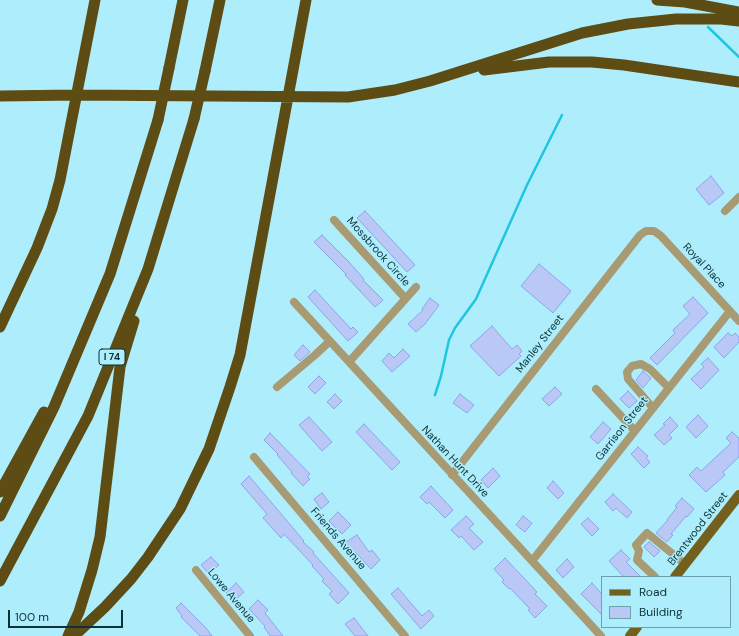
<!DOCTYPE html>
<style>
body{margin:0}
#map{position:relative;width:739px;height:636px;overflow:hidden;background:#aeedfb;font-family:"DM Sans",sans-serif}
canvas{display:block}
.legend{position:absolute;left:601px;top:576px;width:130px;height:52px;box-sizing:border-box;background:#aeedfb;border:1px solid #6da2ad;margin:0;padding:5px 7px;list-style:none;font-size:12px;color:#0b3239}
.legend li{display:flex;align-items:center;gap:8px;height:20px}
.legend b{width:20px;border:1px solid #6da2ad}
.scale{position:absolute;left:8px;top:610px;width:115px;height:18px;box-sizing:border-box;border:2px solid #0b3239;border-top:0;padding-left:5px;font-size:12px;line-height:14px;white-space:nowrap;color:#0b3239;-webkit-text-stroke:3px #aeedfb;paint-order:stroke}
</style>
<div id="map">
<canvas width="739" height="636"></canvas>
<ul class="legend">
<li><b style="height:5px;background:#74601e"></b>Road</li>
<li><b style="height:11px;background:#bac8f5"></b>Building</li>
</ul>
<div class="scale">100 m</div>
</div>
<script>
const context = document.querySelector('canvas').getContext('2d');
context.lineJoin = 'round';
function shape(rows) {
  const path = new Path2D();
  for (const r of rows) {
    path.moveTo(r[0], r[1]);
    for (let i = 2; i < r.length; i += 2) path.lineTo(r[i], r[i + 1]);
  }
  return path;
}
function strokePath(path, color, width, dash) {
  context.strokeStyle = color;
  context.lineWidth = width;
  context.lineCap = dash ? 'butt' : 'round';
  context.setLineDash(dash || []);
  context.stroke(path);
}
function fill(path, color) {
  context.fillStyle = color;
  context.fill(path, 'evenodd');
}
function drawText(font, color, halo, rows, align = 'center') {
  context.font = font + ' "DM Sans",sans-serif';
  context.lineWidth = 3;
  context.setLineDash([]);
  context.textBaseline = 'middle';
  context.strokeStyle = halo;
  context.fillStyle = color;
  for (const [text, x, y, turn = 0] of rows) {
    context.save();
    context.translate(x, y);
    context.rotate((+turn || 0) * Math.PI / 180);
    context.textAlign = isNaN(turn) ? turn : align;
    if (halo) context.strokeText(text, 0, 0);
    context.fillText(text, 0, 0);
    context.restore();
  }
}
strokePath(shape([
 [708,27,739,57],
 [435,395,441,376,449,340,455,328,476,299,527,185,562,115]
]), '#20c6e0', 2.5);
const building = shape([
 [711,176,724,193,709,205,696,189,711,176],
 [365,211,415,265,407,272,357,218,365,211],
 [322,235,348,261,364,279,363,280,383,300,375,307,345,275,346,274,314,242,322,235],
 [539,264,571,291,553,313,521,286,539,264],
 [315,290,351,329,353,327,358,332,348,341,308,297,315,290],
 [693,297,708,313,657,365,650,358,675,333,673,330,690,314,683,306,693,297],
 [430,298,439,305,425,324,416,332,408,324,423,310,422,309,430,298],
 [492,326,512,349,517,345,522,351,519,354,521,356,499,376,470,346,492,326],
 [728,333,732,336,735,333,739,337,739,342,724,358,714,347,728,333],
 [303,345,310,352,300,361,294,355,303,345],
 [403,349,410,356,392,372,382,361,389,353,394,358,403,349],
 [708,358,719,370,701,389,691,379,704,367,701,364,708,358],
 [643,371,651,378,643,388,636,380,643,371],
 [319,376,326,383,315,394,308,387,319,376],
 [555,387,562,394,549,406,542,399,555,387],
 [628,391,637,401,629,408,620,399,628,391],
 [335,394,342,401,334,409,327,402,335,394],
 [460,394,474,405,467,413,453,403,460,394],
 [698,415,708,426,696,438,686,427,698,415],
 [309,417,332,442,322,451,299,425,309,417],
 [670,417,678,426,669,435,672,438,664,445,654,435,665,425,663,424,670,417],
 [603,422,611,429,598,444,590,437,603,422],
 [364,424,400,462,392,470,356,432,364,424],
 [732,432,739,438,739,457,723,472,725,475,706,492,689,475,697,467,701,471,731,443,726,438,732,432],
 [270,433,310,474,307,477,310,479,303,486,291,473,292,472,277,455,278,454,264,440,270,433],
 [638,447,648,456,646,458,650,462,644,468,631,454,638,447],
 [493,468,500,476,488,488,481,480,493,468],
 [249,476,304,541,303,542,314,552,313,553,349,593,338,604,329,594,332,591,322,581,324,579,312,566,313,565,284,534,281,538,263,518,267,514,241,484,249,476],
 [553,481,564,493,558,499,547,488,553,481],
 [431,486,453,510,445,518,429,502,427,504,420,497,431,486],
 [322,493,329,502,321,509,314,499,322,493],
 [613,494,632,512,627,518,616,508,613,511,605,502,613,494],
 [682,498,694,509,687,517,686,516,671,534,673,535,667,542,656,533,668,520,667,520,677,507,675,506,682,498],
 [338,512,351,525,342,534,329,521,338,512],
 [466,516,474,524,469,528,483,542,474,550,461,536,459,538,451,530,466,516],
 [523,516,532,523,525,532,516,525,523,516],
 [588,518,599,529,592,536,581,524,588,518],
 [357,535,369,552,372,550,380,560,371,569,355,552,354,553,346,542,357,535],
 [649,542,660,551,654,557,644,547,649,542],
 [621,550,630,559,626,562,641,577,624,577,609,561,621,550],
 [211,557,219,565,209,574,201,565,211,557],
 [505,558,537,592,535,594,547,606,535,618,528,610,530,609,510,588,509,589,502,582,504,580,494,569,505,558],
 [567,559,574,567,563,578,556,570,567,559],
 [236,583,244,592,234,601,226,593,236,583],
 [592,583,602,594,602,615,581,594,592,583],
 [398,588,422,616,429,610,434,616,421,629,391,594,398,588],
 [258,600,268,610,265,613,283,636,270,636,264,627,265,626,249,609,258,600],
 [181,603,206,628,212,636,200,636,181,617,182,616,176,608,181,603],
 [354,618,368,636,355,636,345,624,354,618]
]);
fill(building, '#bac8f5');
strokePath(building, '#8fa3ed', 1);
strokePath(shape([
 [725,211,739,197],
 [334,220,405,298],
 [294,302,601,636],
 [349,362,416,287],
 [277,387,315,355,330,341],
 [596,389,635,431],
 [653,408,628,379,627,372,632,366,641,364,650,369,669,388],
 [254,457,405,636],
 [452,475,640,235,646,231,654,231,661,236,739,321],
 [532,561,730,311],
 [196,570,250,636],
 [655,577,637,560,639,551,636,545,647,533,685,564]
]), '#a89b73', 8);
strokePath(shape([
 [675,577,739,495],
 [630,636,637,627]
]), '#74601e', 10);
strokePath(shape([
 [657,0,685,2,739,12],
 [169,68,183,0],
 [484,70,549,62,592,62,624,65,739,82],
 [205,71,220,0],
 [0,96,76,95,348,97,395,90,430,81,582,33,628,24,676,19,721,19,739,21],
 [0,327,37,248,52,209,60,180,95,0],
 [0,492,44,412],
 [0,516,54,407,110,274,158,120],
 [0,581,88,416,148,269,194,119],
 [68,636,79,612,92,570,100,537,120,367,134,321],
 [74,636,105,607,131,579,148,557,180,509,209,449,230,387,240,355,306,0]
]), '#5d4c13', 11);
strokePath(shape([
 [194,119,205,71],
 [158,120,169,68]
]), '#5d4c13', 11);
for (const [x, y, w] of [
 [112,357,26]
]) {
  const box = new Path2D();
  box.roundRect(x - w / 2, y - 8, w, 16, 3);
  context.fillStyle = '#aeedfb';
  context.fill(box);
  strokePath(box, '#0b3239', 1);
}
drawText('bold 10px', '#0b3239', null, [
 ["I 74",112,357]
]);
drawText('11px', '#0b3239', '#aeedfb', [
 ["Mossbrook Circle",378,252,48],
 ["Royal Place",704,266,47],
 ["Manley Street",540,344,-52],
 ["Garrison Street",622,429,-52],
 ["Nathan Hunt Drive",455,462,47],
 ["Brentwood Street",698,529,-52],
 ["Friends Avenue",338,539,49],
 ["Lowe Avenue",231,596,50]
]);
</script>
